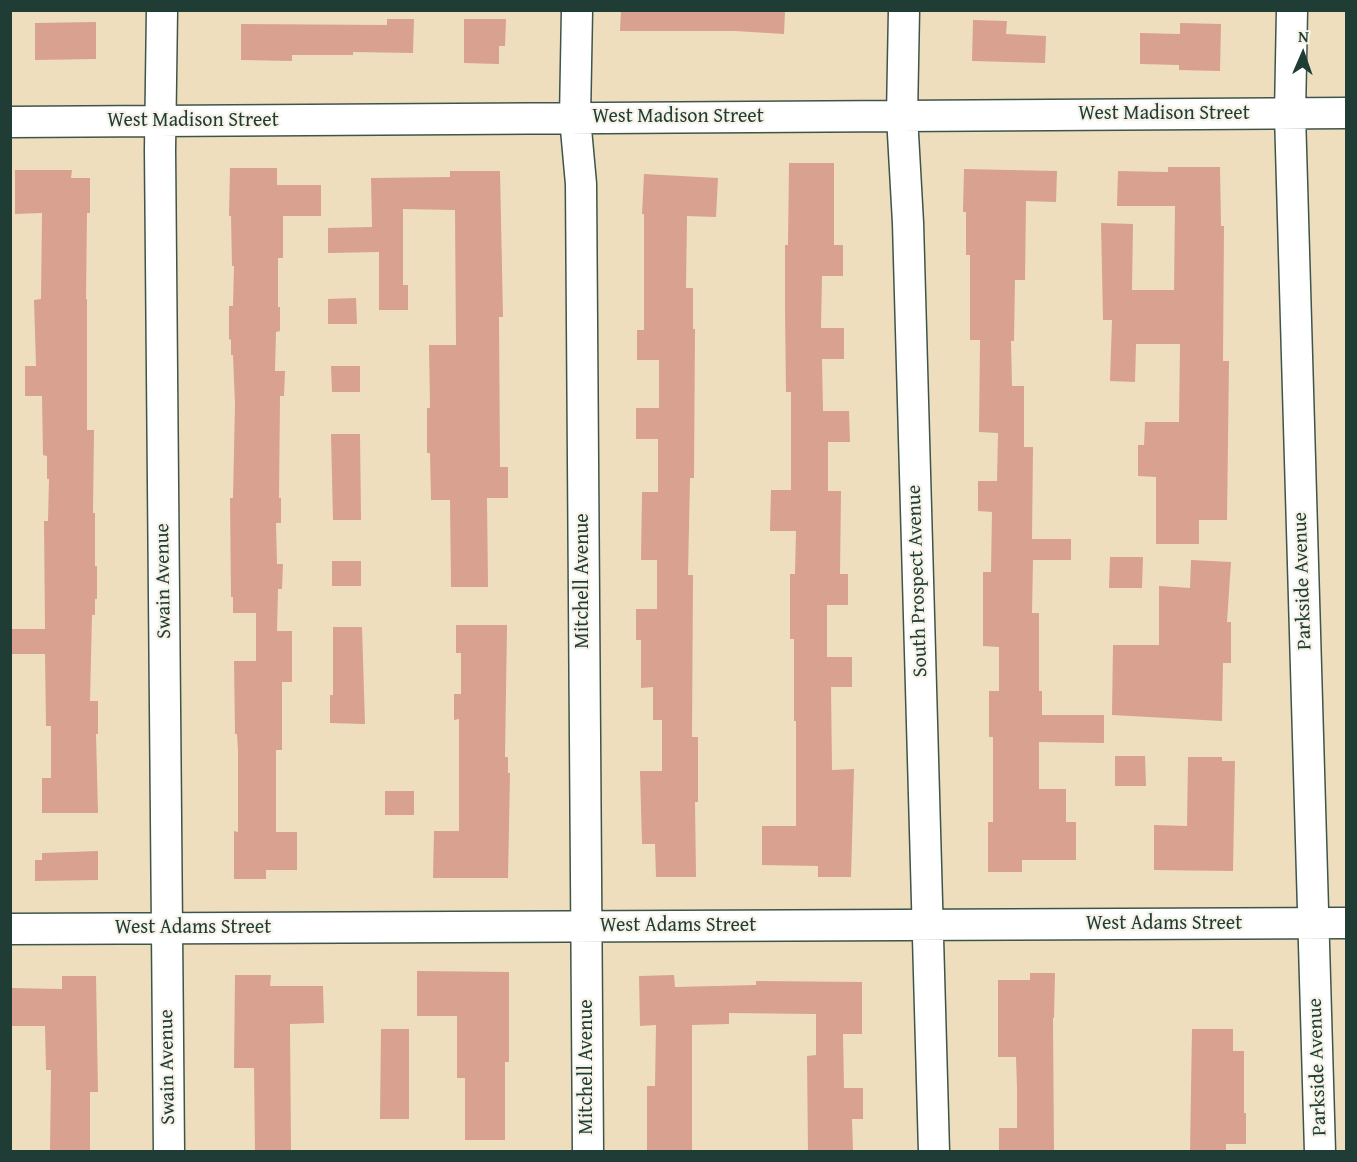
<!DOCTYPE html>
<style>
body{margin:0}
#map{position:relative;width:1357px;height:1162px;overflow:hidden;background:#efdebe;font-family:"Gentium Book Plus",serif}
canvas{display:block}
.frame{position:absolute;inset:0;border:12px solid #1f3d34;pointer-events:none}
.north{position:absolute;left:1273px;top:24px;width:60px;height:60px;-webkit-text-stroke:4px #f7f3e8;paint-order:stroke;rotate:2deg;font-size:16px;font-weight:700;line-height:24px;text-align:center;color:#1f3d34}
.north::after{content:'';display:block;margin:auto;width:21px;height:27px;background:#1f3d34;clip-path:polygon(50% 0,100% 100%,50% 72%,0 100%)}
</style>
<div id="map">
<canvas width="1357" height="1162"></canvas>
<div class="frame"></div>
<div class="north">N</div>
</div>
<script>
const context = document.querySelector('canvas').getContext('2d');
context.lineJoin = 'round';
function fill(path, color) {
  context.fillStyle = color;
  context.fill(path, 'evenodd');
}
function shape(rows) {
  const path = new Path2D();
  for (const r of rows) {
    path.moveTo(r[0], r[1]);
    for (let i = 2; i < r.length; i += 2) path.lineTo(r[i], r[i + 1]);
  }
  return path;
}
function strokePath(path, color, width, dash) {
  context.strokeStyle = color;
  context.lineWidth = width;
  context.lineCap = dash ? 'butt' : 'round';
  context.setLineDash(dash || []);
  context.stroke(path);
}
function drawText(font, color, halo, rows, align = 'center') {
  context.font = font + ' "Gentium Book Plus",serif';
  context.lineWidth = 4.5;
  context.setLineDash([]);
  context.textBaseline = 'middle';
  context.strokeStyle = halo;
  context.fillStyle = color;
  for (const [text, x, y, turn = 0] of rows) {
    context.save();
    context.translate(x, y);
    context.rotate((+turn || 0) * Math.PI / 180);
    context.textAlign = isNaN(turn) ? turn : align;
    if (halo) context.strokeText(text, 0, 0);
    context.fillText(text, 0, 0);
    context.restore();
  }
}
fill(shape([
 [621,10,785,10,784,34,735,31,620,31],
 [387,19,414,19,413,53,353,52,353,55,292,55,292,61,241,60,241,24,387,25],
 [464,19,506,19,505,46,499,46,499,64,464,63],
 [973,20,1007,21,1006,34,1046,36,1045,63,972,61],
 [96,22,96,59,35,60,35,23],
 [1180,23,1221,24,1220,71,1179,70,1179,65,1140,64,1140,33,1180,34],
 [789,163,834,163,834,245,843,245,843,276,822,276,821,328,844,328,844,359,822,359,823,411,849,411,850,442,828,442,828,491,841,491,840,574,848,574,848,605,827,605,827,657,852,657,852,687,831,687,832,770,854,769,851,877,818,877,818,866,762,865,762,826,796,826,796,721,794,721,794,639,790,639,790,574,795,574,796,531,770,531,771,490,791,490,791,392,786,392,785,310,785,245,788,245],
 [1168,167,1220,167,1221,226,1224,226,1223,361,1229,361,1227,520,1199,520,1199,544,1156,544,1156,477,1138,476,1138,445,1144,445,1145,422,1179,422,1180,344,1136,344,1135,382,1110,381,1112,320,1103,320,1101,223,1133,224,1132,290,1174,290,1175,206,1117,206,1118,171,1168,172],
 [230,168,277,168,277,185,321,185,321,216,283,216,283,258,278,258,278,307,280,307,280,331,276,332,275,371,285,371,284,396,280,396,279,498,281,498,281,523,276,523,277,564,283,564,282,589,278,589,277,631,292,631,292,682,282,682,282,750,276,750,276,832,297,832,297,870,266,870,266,879,234,879,234,831,238,832,238,751,237,734,235,734,234,661,256,661,256,613,233,613,233,597,231,597,230,498,233,498,235,404,233,355,231,355,231,340,229,339,229,306,233,306,234,266,232,266,231,216,229,216],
 [964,169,1057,171,1056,202,1026,201,1025,280,1015,280,1014,341,1011,341,1012,386,1024,386,1024,447,1033,447,1032,539,1071,539,1071,560,1033,560,1032,613,1039,613,1039,691,1042,691,1042,715,1104,715,1104,743,1039,742,1039,789,1066,789,1066,822,1076,822,1076,860,1022,860,1022,872,988,872,988,822,993,822,993,737,989,737,989,691,999,691,999,647,983,646,983,572,991,572,992,512,978,511,978,481,997,481,998,433,979,432,980,340,970,340,970,255,966,255,966,212,963,212],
 [15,170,72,170,71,178,90,178,90,213,87,213,86,299,87,299,87,430,94,430,93,513,95,513,95,566,97,566,97,599,95,599,95,615,92,615,90,701,98,701,98,734,96,734,98,813,42,813,42,778,51,778,51,726,46,726,45,654,10,654,10,629,45,629,44,521,48,521,49,479,47,479,47,456,43,455,42,396,25,396,25,366,36,366,34,300,41,299,42,213,15,214],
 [450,171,500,171,503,317,499,317,500,467,508,467,508,498,487,498,488,587,451,587,450,500,431,500,430,453,427,453,427,408,430,408,429,345,456,345,455,210,403,209,403,285,408,285,408,310,379,310,379,252,328,253,328,228,372,227,371,178,450,177],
 [644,174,718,178,716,217,687,216,686,288,693,288,693,329,695,329,694,478,690,478,688,575,693,575,692,737,698,737,698,802,695,802,696,877,656,877,655,844,642,844,640,771,662,771,662,720,653,720,653,687,641,688,641,640,636,640,636,609,657,609,657,560,641,560,642,492,658,492,658,439,636,439,636,408,659,408,659,360,637,360,637,330,644,330,644,214,642,214],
 [356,298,357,324,328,324,328,299],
 [331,366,360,366,360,392,332,392],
 [331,434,360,434,361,520,333,520],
 [1110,557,1143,557,1142,588,1109,588],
 [1191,560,1231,562,1227,622,1231,622,1231,663,1223,663,1222,721,1112,715,1113,645,1159,645,1159,586,1190,588],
 [332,561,361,561,361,586,332,586],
 [456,625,507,625,505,757,508,757,508,773,510,773,508,878,433,878,434,831,459,831,459,719,454,720,454,694,461,694,461,653,456,653],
 [333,627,362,627,365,724,330,723,330,695,333,695],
 [1115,756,1145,756,1146,786,1115,786],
 [1188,757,1222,757,1222,761,1235,761,1233,871,1154,870,1154,825,1187,826],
 [385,791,414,791,414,815,385,815],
 [98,851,98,880,35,881,35,860,42,860,42,853],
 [417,971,509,972,509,1062,505,1062,505,1140,465,1140,465,1078,457,1078,457,1016,417,1016],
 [1030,973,1055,973,1054,1018,1053,1018,1054,1152,999,1152,999,1128,1017,1128,1017,1088,1016,1057,998,1057,998,980,1030,980],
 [235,975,271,975,270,986,323,986,324,1023,290,1024,291,1152,255,1152,254,1068,234,1068],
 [674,975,675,987,756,985,756,981,862,982,862,1034,843,1034,844,1088,863,1088,863,1119,852,1119,853,1152,808,1152,807,1056,816,1055,816,1014,729,1013,729,1024,692,1025,692,1152,647,1152,647,1086,655,1086,656,1025,640,1026,639,976],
 [62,976,96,976,98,1092,90,1092,90,1152,50,1152,51,1070,46,1070,45,1026,10,1026,10,988,62,989],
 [381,1029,409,1029,409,1119,380,1119],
 [1192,1029,1233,1029,1233,1051,1244,1051,1244,1113,1246,1113,1246,1144,1226,1144,1226,1152,1190,1152]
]), '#d8a190');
const minor = shape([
 [162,10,160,150,169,1152],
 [577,10,575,118,581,184,588,1152],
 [904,10,902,116,908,223,934,1152],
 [1292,10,1290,114,1320,1152],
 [10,122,1346,113],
 [10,929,1346,923]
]);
strokePath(minor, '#3e5549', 33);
strokePath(minor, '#fff', 30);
drawText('20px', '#1f3d34', '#f7f3e8', [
 ["West Madison Street",1164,114],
 ["West Madison Street",678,117],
 ["West Madison Street",193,121],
 ["Swain Avenue",164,581,-91],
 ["Mitchell Avenue",583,581,-90],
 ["South Prospect Avenue",918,581,-92],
 ["Parkside Avenue",1303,581,-92],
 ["West Adams Street",1164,924],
 ["West Adams Street",678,926],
 ["West Adams Street",193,928],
 ["Swain Avenue",168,1067,-91],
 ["Mitchell Avenue",587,1067,-90],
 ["Parkside Avenue",1318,1067,-92]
]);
</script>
